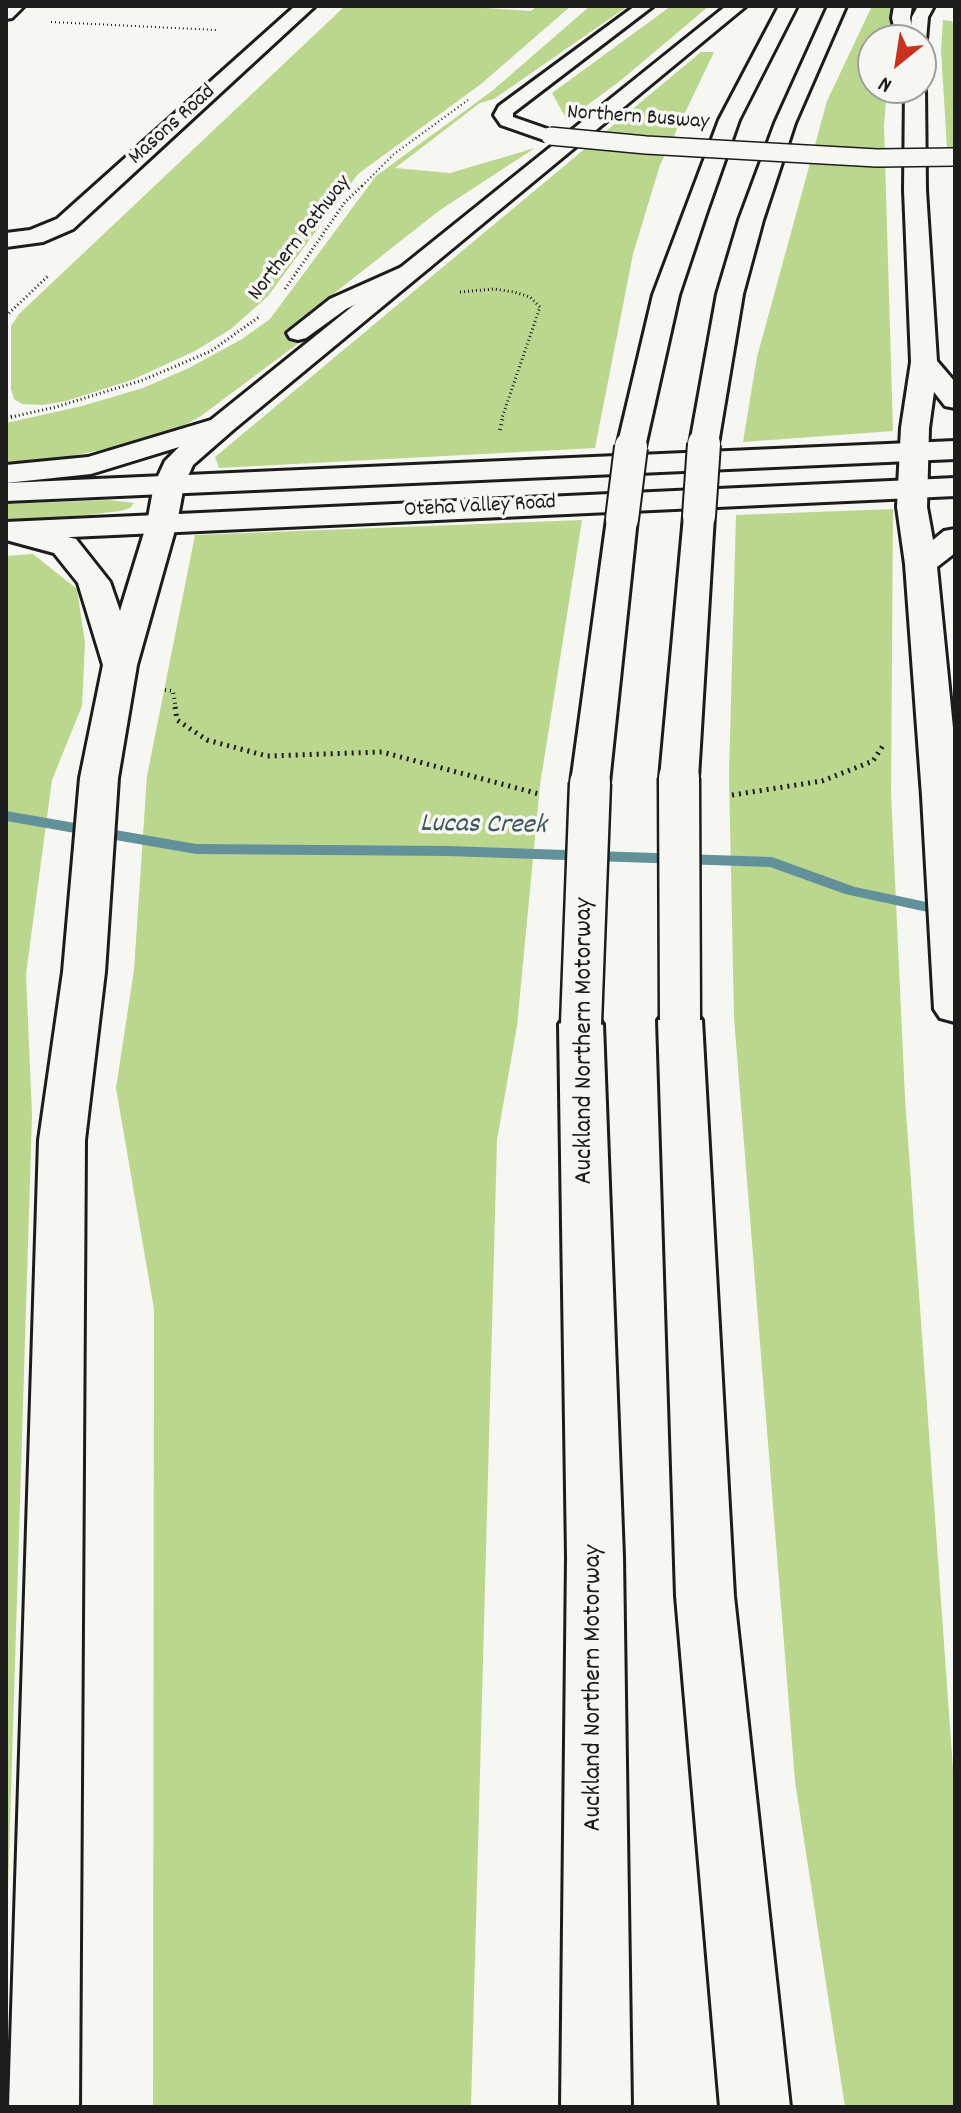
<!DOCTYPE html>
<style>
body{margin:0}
#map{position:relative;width:961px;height:2113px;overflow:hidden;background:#f6f6f2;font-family:Dekko,sans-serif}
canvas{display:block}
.frame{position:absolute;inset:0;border:8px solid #1c1c1c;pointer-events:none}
.north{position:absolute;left:857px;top:24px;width:80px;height:80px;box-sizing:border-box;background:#f6f6f2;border:2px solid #9f9f9c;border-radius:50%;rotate:210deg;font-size:22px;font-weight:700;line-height:32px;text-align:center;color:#1c1c1c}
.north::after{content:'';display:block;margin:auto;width:28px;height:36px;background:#c8321e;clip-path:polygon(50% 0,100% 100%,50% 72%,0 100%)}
</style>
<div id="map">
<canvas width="961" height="2113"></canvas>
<div class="frame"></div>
<div class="north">N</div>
</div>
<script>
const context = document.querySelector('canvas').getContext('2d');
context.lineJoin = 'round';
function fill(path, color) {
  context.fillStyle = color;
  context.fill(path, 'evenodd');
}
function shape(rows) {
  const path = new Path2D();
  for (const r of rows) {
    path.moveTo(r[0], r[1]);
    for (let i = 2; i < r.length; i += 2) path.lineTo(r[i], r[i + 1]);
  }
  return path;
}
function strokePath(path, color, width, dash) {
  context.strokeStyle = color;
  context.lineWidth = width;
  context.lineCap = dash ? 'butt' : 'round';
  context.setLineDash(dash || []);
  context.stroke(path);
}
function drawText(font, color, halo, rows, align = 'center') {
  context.font = font + ' Dekko,sans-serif';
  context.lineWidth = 7;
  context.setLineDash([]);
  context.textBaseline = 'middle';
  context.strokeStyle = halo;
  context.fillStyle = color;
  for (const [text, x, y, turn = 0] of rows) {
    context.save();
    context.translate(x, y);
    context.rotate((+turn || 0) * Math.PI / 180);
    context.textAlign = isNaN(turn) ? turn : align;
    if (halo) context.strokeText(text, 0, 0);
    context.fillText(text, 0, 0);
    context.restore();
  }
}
fill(shape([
 [345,6,453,6,531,11,537,6,571,6,481,84,358,174,268,296,231,329,195,351,132,380,66,401,43,405,22,404,14,399,11,389,11,326,19,314],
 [590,6,628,6,494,99,480,103,395,168,450,173,535,148,440,210,290,328,300,342,201,416,179,428,138,443,60,458,6,463,6,423,82,406,143,388,189,368,242,339,270,319,376,176,492,91],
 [671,6,709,6,620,81,567,120,552,93],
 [872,6,894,6,891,40,873,40,873,88,887,88,884,126,893,431,743,442,757,357,827,101],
 [943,20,952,21,955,31,955,147,947,148,941,50],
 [701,52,714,52,660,165,633,254,595,448,219,468,215,457],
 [109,500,134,503,130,508,120,511,88,515,6,521,6,504],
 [893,509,891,793,905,1098,955,1797,955,2107,845,2107,795,1781,734,1018,729,774,736,515],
 [582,520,540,785,517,1026,497,1140,471,2107,153,2107,154,1309,116,1088,134,970,147,776,195,535],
 [33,554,77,589,85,643,82,706,52,780,26,974,32,1115,6,1954,6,556]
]), '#bbd78e');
fill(shape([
 [6,811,196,844,448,846,772,857,855,887,955,908,955,918,845,894,770,867,448,856,196,854,6,821,6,811]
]), '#62919a');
const service = shape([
 [635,6,653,6,513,113,513,117,556,132,559,136,556,140,544,140,501,125,494,115,499,106,635,6],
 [918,6,934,6,928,17,926,40,921,44,921,40,910,40,912,17,918,6],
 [422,258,429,260,433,264,429,268,346,309,306,338,298,340,290,338,287,333,330,299,422,258]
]);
const minor = shape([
 [6,6,24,6,12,18,6,19,6,6],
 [295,6,315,6,73,229,43,242,6,247,6,233,30,230,57,219,295,6]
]);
const primary = shape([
 [955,441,955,459,6,501,6,483,955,441],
 [955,478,955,496,6,540,6,522,955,478]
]);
const motorway = shape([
 [726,6,746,6,233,430,193,465,184,485,177,523,137,665,118,778,105,972,85,1140,79,2107,9,2107,39,1140,63,972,80,778,103,665,78,583,54,553,6,540,6,522,76,539,110,582,120,611,147,523,154,485,165,461,179,447,91,474,6,483,6,465,88,457,211,420,726,6],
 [779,6,797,6,739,120,706,214,679,295,645,447,641,453,631,456,621,453,617,447,653,295,719,120,779,6],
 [828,6,846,6,795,123,763,220,743,294,718,444,714,450,704,453,694,450,690,444,717,294,739,220,775,123,828,6],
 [894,6,912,6,910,18,915,40,897,40,892,18,894,6],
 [921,83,925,88,926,190,937,361,955,382,955,408,945,406,934,392,929,428,927,507,933,540,944,531,955,529,955,553,937,567,955,748,955,1022,940,1018,934,1009,922,796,905,564,897,507,901,428,911,362,904,190,905,88,921,88,921,83],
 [699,507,710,510,714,516,698,778,692,786,679,789,666,786,660,778,684,516,688,510,699,507],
 [622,510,633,512,637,519,609,783,603,791,590,794,577,791,571,783,607,519,611,512,622,510],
 [680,1007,695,1011,702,1020,734,1596,790,2107,720,2107,676,1596,658,1020,665,1011,680,1007],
 [581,1011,596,1015,603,1024,623,1557,631,2107,561,2107,567,1557,559,1024,566,1015,581,1011]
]);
strokePath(service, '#1c1c1c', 6);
strokePath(minor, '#1c1c1c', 6);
strokePath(primary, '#1c1c1c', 6);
strokePath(motorway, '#1c1c1c', 6);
strokePath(shape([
 [51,22,217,30],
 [362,186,394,154,468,100]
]), '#1c1c1c', 2, [1, 3]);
strokePath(shape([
 [285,289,345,202,364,184],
 [460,292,494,289,514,292,530,297,540,307,502,418],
 [6,316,48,276],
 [7,418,56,407,143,380,211,351,259,317]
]), '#1c1c1c', 3, [1, 3]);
strokePath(shape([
 [6,418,16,416],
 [500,430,503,416],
 [165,690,173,691,176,709]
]), '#1c1c1c', 4, [1, 4]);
strokePath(shape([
 [175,707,177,720,207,740,267,756,382,752,539,794],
 [732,795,822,781,873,761,884,744]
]), '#1c1c1c', 5, [2, 5]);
fill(service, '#f6f6f2');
fill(minor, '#f6f6f2');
fill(primary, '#f6f6f2');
fill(motorway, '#f6f6f2');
const serviceBridge = shape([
 [550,136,646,145,877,158,955,157]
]);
const motorwayBridgeFar1 = shape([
 [699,516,704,444],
 [622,519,631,447]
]);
const motorwayBridge = shape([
 [679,778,680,1020],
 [581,1024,590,783]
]);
strokePath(serviceBridge, '#1c1c1c', 20, []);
strokePath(motorwayBridgeFar1, '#1c1c1c', 36, []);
strokePath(motorwayBridge, '#1c1c1c', 45, []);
strokePath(serviceBridge, '#f6f6f2', 17);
strokePath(motorwayBridgeFar1, '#f6f6f2', 32);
strokePath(motorwayBridge, '#f6f6f2', 40);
drawText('22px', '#1c1c1c', '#f6f6f2', [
 ["Northern Busway",638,119,4],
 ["Masons Road",173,126,-42],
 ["Northern Pathway",301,239,-52],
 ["Oteha Valley Road",480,508,-3]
]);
drawText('26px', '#1c1c1c', '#f6f6f2', [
 ["Auckland Northern Motorway",586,1041,-90],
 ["Auckland Northern Motorway",595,1688,-90]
]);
drawText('italic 28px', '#3f565b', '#f6f6f2', [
 ["Lucas Creek",483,827,1]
]);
</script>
